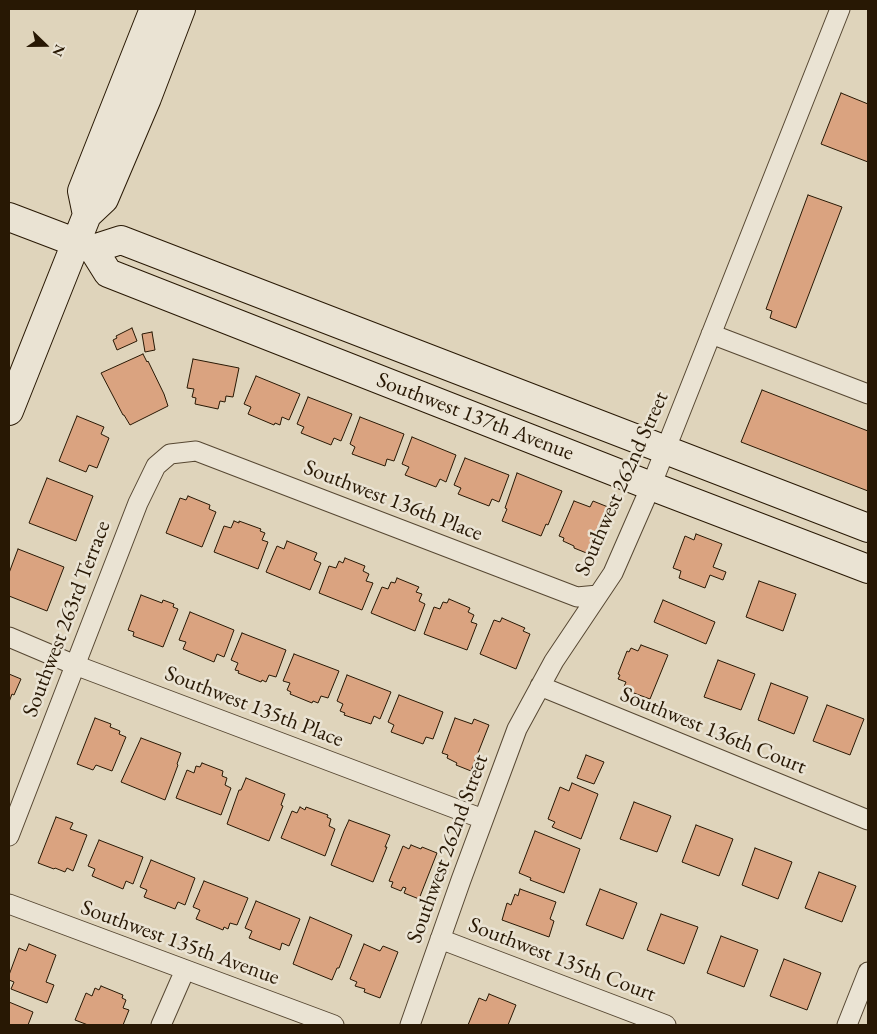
<!DOCTYPE html>
<style>
body{margin:0}
#map{position:relative;width:877px;height:1034px;overflow:hidden;background:#dfd4bb;font-family:"EB Garamond",serif}
canvas{display:block}
.frame{position:absolute;inset:0;border:10px solid #281804;pointer-events:none}
.north{position:absolute;left:20px;top:20px;width:50px;height:50px;-webkit-text-stroke:4px #eae3d3;paint-order:stroke;rotate:112deg;font-size:14px;font-weight:700;line-height:20px;text-align:center;color:#281804}
.north::after{content:'';display:block;margin:auto;width:18px;height:22px;background:#281804;clip-path:polygon(50% 0,100% 100%,50% 72%,0 100%)}
</style>
<div id="map">
<canvas width="877" height="1034"></canvas>
<div class="frame"></div>
<div class="north">N</div>
</div>
<script>
const context = document.querySelector('canvas').getContext('2d');
context.lineJoin = 'round';
function fill(path, color) {
  context.fillStyle = color;
  context.fill(path, 'evenodd');
}
function shape(rows) {
  const path = new Path2D();
  for (const r of rows) {
    path.moveTo(r[0], r[1]);
    for (let i = 2; i < r.length; i += 2) path.lineTo(r[i], r[i + 1]);
  }
  return path;
}
function strokePath(path, color, width, dash) {
  context.strokeStyle = color;
  context.lineWidth = width;
  context.lineCap = dash ? 'butt' : 'round';
  context.setLineDash(dash || []);
  context.stroke(path);
}
function drawText(font, color, halo, rows, align = 'center') {
  context.font = font + ' "EB Garamond",serif';
  context.lineWidth = 5;
  context.setLineDash([]);
  context.textBaseline = 'middle';
  context.strokeStyle = halo;
  context.fillStyle = color;
  for (const [text, x, y, turn = 0] of rows) {
    context.save();
    context.translate(x, y);
    context.rotate((+turn || 0) * Math.PI / 180);
    context.textAlign = isNaN(turn) ? turn : align;
    if (halo) context.strokeText(text, 0, 0);
    context.fillText(text, 0, 0);
    context.restore();
  }
}
const building = shape([
 [841,93,868,104,868,162,821,144,841,93],
 [808,195,842,207,796,328,770,318,772,311,766,309,808,195],
 [132,328,137,341,117,350,113,340,117,338,116,336,132,328],
 [152,332,155,350,145,352,142,334,152,332],
 [143,354,147,362,148,361,164,394,168,406,130,425,124,415,123,415,101,373,143,354],
 [193,359,239,368,233,397,226,396,225,402,220,401,218,409,195,404,196,398,192,397,194,389,187,388,193,359],
 [256,376,300,394,289,420,282,417,280,425,275,423,274,425,248,414,251,407,244,404,256,376],
 [762,390,868,431,868,491,741,442,762,390],
 [308,397,352,414,341,441,334,438,331,445,301,433,304,427,297,424,308,397],
 [77,416,104,427,101,434,109,438,97,468,89,465,86,472,59,461,77,416],
 [360,417,404,434,394,461,387,459,385,466,352,454,355,447,350,444,360,417],
 [412,437,456,455,446,482,440,479,436,487,405,475,409,467,402,464,412,437],
 [465,458,509,475,499,502,492,499,489,506,458,494,461,488,454,485,465,458],
 [517,473,562,491,548,525,546,524,541,536,502,521,507,509,505,508,517,473],
 [47,478,93,496,76,541,29,523,47,478],
 [188,496,210,505,209,509,216,512,202,547,166,533,180,498,186,500,188,496],
 [574,501,590,507,593,501,608,507,589,554,574,548,574,546,563,541,564,538,559,536,574,501],
 [234,521,239,523,239,521,261,529,260,531,265,533,262,540,268,542,258,569,214,552,224,526,231,528,234,521],
 [696,534,722,544,713,567,726,572,723,580,710,575,705,588,679,578,681,571,673,568,685,536,694,540,696,534],
 [287,541,317,553,314,560,321,563,310,590,266,572,277,546,284,549,287,541],
 [18,549,64,567,47,611,9,596,9,573,18,549],
 [345,558,365,566,363,571,369,574,366,581,373,583,362,610,319,593,329,566,336,568,339,561,343,563,345,558],
 [397,578,419,587,416,592,422,594,419,601,425,604,415,631,371,613,382,587,388,589,391,582,395,583,397,578],
 [759,581,796,594,783,631,746,617,759,581],
 [141,595,162,603,163,600,174,604,173,607,178,609,163,647,133,636,134,632,128,630,141,595],
 [449,599,470,608,468,612,474,615,471,622,477,624,467,650,424,634,434,607,440,609,443,602,447,603,449,599],
 [663,600,715,622,706,644,654,622,663,600],
 [190,612,234,630,224,657,217,654,214,662,183,649,186,642,179,640,190,612],
 [502,618,525,628,523,631,530,634,516,669,480,654,494,620,500,622,502,618],
 [242,633,286,650,276,677,269,675,266,682,262,680,261,682,238,673,239,671,235,670,238,663,231,660,242,633],
 [641,645,668,655,650,699,623,689,626,682,618,679,620,675,618,674,627,651,629,652,631,648,638,651,641,645],
 [294,654,339,671,328,698,321,696,318,703,313,701,312,703,290,694,291,692,287,690,290,683,283,681,294,654],
 [718,660,755,674,741,710,704,697,718,660],
 [9,674,21,679,14,695,12,694,9,702,9,674],
 [347,675,391,692,380,719,374,716,371,724,344,715,345,713,340,711,343,704,337,701,347,675],
 [771,683,808,697,794,734,758,720,771,683],
 [399,695,443,712,433,739,426,737,423,744,391,732,394,725,388,722,399,695],
 [827,705,864,719,850,755,813,741,827,705],
 [95,718,111,724,110,727,120,731,119,734,126,737,112,771,96,765,93,770,77,764,95,718],
 [455,718,472,724,474,719,489,725,471,771,456,765,457,763,447,758,448,755,442,753,455,718],
 [141,738,181,753,177,764,178,765,165,800,121,782,141,738],
 [586,755,604,762,594,784,577,778,586,755],
 [202,763,223,771,222,776,227,778,225,785,231,788,221,815,176,798,187,770,194,773,196,766,200,767,202,763],
 [246,778,285,794,281,805,283,806,269,841,227,824,239,790,241,790,246,778],
 [572,783,598,794,581,839,552,827,555,822,548,819,560,787,569,791,572,783],
 [634,802,671,816,657,852,620,839,634,802],
 [300,807,305,810,306,807,328,815,327,817,331,819,329,826,335,829,325,856,281,838,292,811,297,813,300,807],
 [56,817,73,823,70,829,87,835,73,871,67,868,65,872,55,868,54,869,38,863,56,817],
 [349,820,390,835,385,847,387,847,373,882,331,865,344,831,349,820],
 [696,825,733,839,719,876,682,862,696,825],
 [535,831,580,849,564,893,530,880,531,878,519,873,535,831],
 [99,840,143,857,133,884,126,881,123,889,92,876,95,869,88,866,99,840],
 [411,845,421,849,422,847,437,853,419,899,404,893,406,888,403,887,401,891,391,887,393,882,389,881,403,846,409,849,411,845],
 [755,848,792,862,778,899,742,885,755,848],
 [151,860,195,878,185,905,178,902,175,909,144,897,147,890,140,887,151,860],
 [819,872,856,886,842,922,805,908,819,872],
 [204,881,248,898,237,925,230,923,228,929,224,927,223,930,196,919,200,910,193,907,204,881],
 [520,889,556,902,550,919,554,921,549,937,502,920,507,903,511,905,515,894,518,896,520,889],
 [600,889,637,903,623,939,586,925,600,889],
 [256,901,300,919,289,946,282,943,280,950,249,938,252,931,245,928,256,901],
 [661,914,698,927,684,964,647,950,661,914],
 [310,917,352,935,339,968,337,968,332,980,293,964,310,917],
 [721,936,758,950,744,987,707,973,721,936],
 [29,944,56,955,46,982,54,985,47,1003,11,989,14,982,9,980,9,975,19,948,26,951,29,944],
 [364,944,380,951,383,946,398,952,380,998,364,992,365,989,355,986,357,982,350,979,364,944],
 [784,959,821,973,807,1010,770,996,784,959],
 [101,986,123,995,122,998,126,1000,123,1008,129,1010,123,1025,88,1025,75,1020,86,993,92,996,95,988,99,990,101,986],
 [489,994,516,1005,508,1025,468,1025,479,998,486,1001,489,994],
 [9,1002,33,1012,28,1025,9,1025,9,1002]
]);
fill(building, '#daa380');
strokePath(building, '#281804', 1);
const street = shape([
 [711,334,868,394],
 [9,637,75,665,483,819],
 [540,686,868,820],
 [9,836,138,503,156,466,170,454,196,451,577,597,598,595],
 [9,904,334,1025],
 [440,939,666,1025],
 [161,1025,185,970],
 [410,1025,461,880,517,729,554,661,613,573,651,486,840,9],
 [847,1025,868,972]
]);
const secondary = shape([
 [87,215,82,191,154,9],
 [9,217,93,249,108,273,651,486,868,569],
 [93,249,121,240,868,528],
 [9,411,87,215,104,199,147,98,181,9]
]);
strokePath(street, '#564732', 21);
strokePath(secondary, '#281804', 30);
strokePath(street, '#eae3d3', 19);
strokePath(secondary, '#eae3d3', 28);
drawText('22px', '#281804', '#eae3d3', [
 ["Southwest 137th Avenue",475,417,21],
 ["Southwest 262nd Street",622,484,-66],
 ["Southwest 136th Place",393,501,21],
 ["Southwest 263rd Terrace",67,619,-69],
 ["Southwest 135th Place",254,707,21],
 ["Southwest 136th Court",713,731,22],
 ["Southwest 262nd Street",448,849,-70],
 ["Southwest 135th Avenue",180,943,20],
 ["Southwest 135th Court",562,960,21]
]);
</script>
